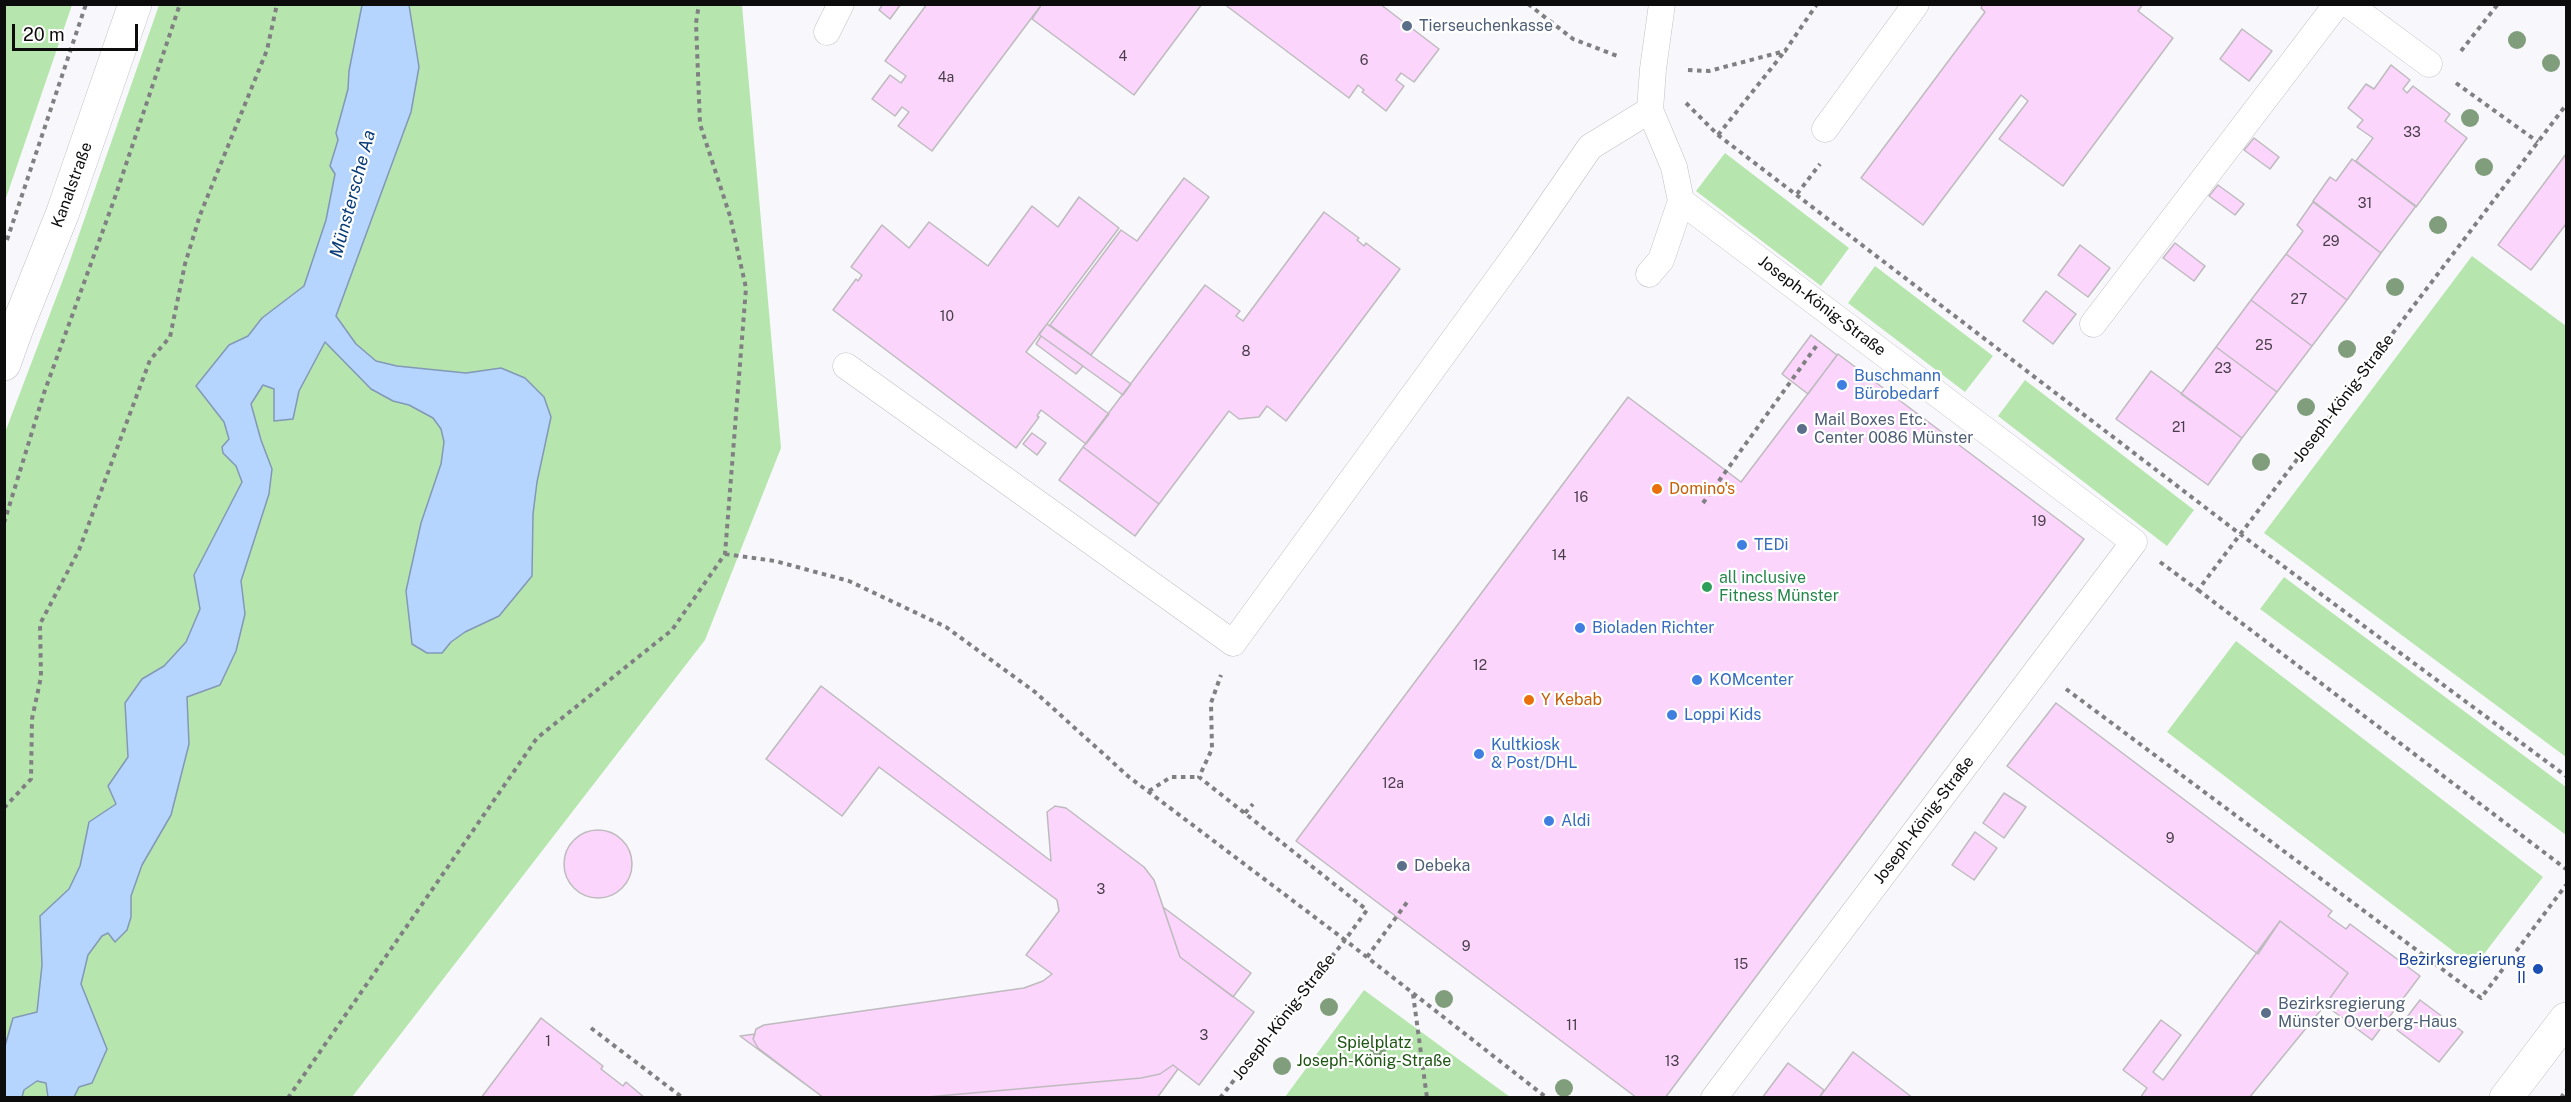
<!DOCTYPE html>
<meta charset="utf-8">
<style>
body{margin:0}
#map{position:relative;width:2571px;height:1102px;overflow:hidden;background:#f8f8fc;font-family:"Public Sans",sans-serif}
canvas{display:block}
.frame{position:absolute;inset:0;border:6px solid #0c0c0d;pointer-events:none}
.scale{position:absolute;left:12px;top:24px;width:126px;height:27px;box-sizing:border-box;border:3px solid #0c0c0d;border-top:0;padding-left:8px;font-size:18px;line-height:21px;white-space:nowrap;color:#0c0c0d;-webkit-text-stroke:4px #fff;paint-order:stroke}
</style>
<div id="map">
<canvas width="2571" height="1102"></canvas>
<div class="frame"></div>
<div class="scale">20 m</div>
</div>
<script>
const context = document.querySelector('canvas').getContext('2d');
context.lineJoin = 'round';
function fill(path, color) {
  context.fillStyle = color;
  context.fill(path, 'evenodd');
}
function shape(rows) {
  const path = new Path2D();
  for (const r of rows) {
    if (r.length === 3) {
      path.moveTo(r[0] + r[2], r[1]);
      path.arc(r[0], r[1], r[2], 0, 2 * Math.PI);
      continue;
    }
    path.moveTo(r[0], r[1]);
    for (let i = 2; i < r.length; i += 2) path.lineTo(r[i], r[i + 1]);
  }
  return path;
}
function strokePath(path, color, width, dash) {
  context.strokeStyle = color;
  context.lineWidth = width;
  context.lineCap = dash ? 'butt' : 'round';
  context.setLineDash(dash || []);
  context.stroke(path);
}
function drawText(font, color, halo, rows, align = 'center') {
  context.font = font + ' "Public Sans",sans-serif';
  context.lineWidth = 4.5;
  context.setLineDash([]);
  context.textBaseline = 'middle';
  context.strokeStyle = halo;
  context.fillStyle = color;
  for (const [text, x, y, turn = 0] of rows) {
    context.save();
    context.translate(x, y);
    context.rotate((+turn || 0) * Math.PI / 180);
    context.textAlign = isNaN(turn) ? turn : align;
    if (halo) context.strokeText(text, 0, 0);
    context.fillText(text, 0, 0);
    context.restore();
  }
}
fill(shape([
 [5,4,72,5,5,201,4,5],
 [159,5,742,5,781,448,705,640,352,1097,5,1097,4,435,67,269],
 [1725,153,1849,248,1821,286,1696,191],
 [2472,256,2566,326,2566,757,2264,533],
 [1875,266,1993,356,1965,392,1848,303],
 [2025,380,2194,510,2167,546,1998,416],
 [2284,577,2566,787,2566,835,2260,609],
 [2236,641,2543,877,2474,967,2167,732],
 [1364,990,1510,1097,1285,1097]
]), '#b6e6ae');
const water = shape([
 [362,5,409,5,419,67,411,112,336,316,356,344,376,361,397,366,466,373,501,368,525,378,544,397,551,417,537,482,533,514,532,576,499,616,465,632,451,642,442,653,427,653,412,644,406,591,421,523,441,464,444,442,441,429,433,418,409,405,393,401,371,389,325,342,299,391,293,419,274,421,274,389,263,385,251,404,261,440,272,469,269,494,241,581,245,614,236,651,220,685,187,697,189,744,171,815,142,865,131,896,131,917,127,930,115,942,108,933,102,936,88,955,81,984,107,1049,92,1083,79,1087,74,1097,48,1097,46,1083,37,1081,24,1090,22,1097,5,1097,5,1046,13,1018,37,1012,42,965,40,916,69,889,80,866,89,822,116,804,108,786,128,757,125,703,142,679,164,666,186,642,200,609,194,575,242,482,236,466,223,453,222,447,229,439,224,422,196,386,229,345,248,336,262,318,304,286,326,220,335,174,330,166,338,140,336,133,348,89,349,71,362,5]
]);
fill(water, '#b5d4fe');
strokePath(water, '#8298b6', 1.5);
const building = shape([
 [883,4,901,4,890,19,879,10,883,4],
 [927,4,1042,4,932,151,898,126,909,112,902,107,895,116,872,99,890,75,901,83,906,76,885,61,927,4],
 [1042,4,1202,4,1134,95,1032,19,1042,4],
 [1224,4,1380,4,1439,49,1414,82,1401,73,1396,80,1404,86,1386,111,1362,92,1364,90,1358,85,1349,98,1224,4],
 [1983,4,2143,4,2138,11,2173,38,2063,186,1999,139,2028,101,2021,95,1923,225,1861,178,1985,12,1981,8,1983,4],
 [2242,29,2272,51,2249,81,2220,59,2242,29],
 [2391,65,2410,80,2403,89,2407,93,2413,86,2450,114,2445,121,2467,138,2416,207,2356,161,2373,138,2357,127,2363,120,2348,108,2366,84,2374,89,2391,65],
 [2254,138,2279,157,2270,169,2244,150,2254,138],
 [2566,154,2566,224,2531,270,2498,245,2566,154],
 [2352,159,2416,206,2381,253,2313,201,2330,177,2336,181,2352,159],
 [1184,178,1209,197,1091,355,1050,325,1121,230,1137,241,1184,178],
 [2218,185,2244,204,2235,215,2209,196,2218,185],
 [1079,197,1119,228,1026,352,1109,414,1086,444,1041,410,1037,416,1039,417,1016,448,833,310,856,279,858,281,862,275,851,267,882,225,909,248,929,222,988,266,1032,206,1058,227,1079,197],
 [2313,202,2381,253,2347,300,2286,254,2303,231,2297,225,2313,202],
 [1324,212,1359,238,1357,240,1364,246,1366,243,1400,269,1286,421,1267,406,1259,417,1239,419,1229,411,1159,504,1083,447,1205,285,1240,311,1236,316,1243,321,1324,212],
 [2175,243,2205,266,2194,281,2163,258,2175,243],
 [2080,245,2110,268,2088,297,2058,275,2080,245],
 [2286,254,2347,300,2312,346,2251,300,2286,254],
 [2046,291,2076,314,2053,344,2023,321,2046,291],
 [2251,300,2312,346,2277,392,2216,347,2251,300],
 [1047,324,1131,384,1123,395,1041,336,1039,334,1047,324],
 [1811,335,1837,355,1808,394,1782,374,1811,335],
 [1041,336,1083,366,1076,374,1036,344,1041,336],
 [2216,347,2277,392,2242,438,2181,394,2216,347],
 [1838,354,2084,539,1665,1098,1637,1098,1296,841,1628,397,1741,482,1838,354],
 [2151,371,2242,438,2208,485,2116,419,2151,371],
 [1032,433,1046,443,1037,455,1023,444,1032,433],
 [1083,447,1159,504,1135,536,1059,480,1083,447],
 [821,686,1051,861,1047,812,1055,806,1066,808,1144,867,1154,880,1180,957,1254,1012,1199,1085,1173,1065,1160,1074,1141,1078,916,1098,824,1098,758,1048,753,1039,756,1029,764,1025,1024,988,1043,981,1052,974,1026,955,1059,911,1057,900,879,767,842,816,766,759,821,686],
 [2056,703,2332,911,2328,916,2346,929,2350,924,2420,976,2372,1040,2325,1005,2348,973,2280,921,2258,954,2007,766,2056,703],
 [2004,793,2026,807,2004,838,1983,823,2004,793],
 [598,864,34],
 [1975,832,1997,848,1974,880,1952,865,1975,832],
 [1163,907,1251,973,1233,997,1180,957,1163,907],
 [2280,921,2348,973,2325,1005,2249,1098,2140,1098,2147,1088,2123,1070,2161,1020,2181,1035,2153,1072,2163,1080,2280,921],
 [2420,1000,2463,1032,2439,1062,2397,1030,2420,1000],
 [541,1018,603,1066,601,1069,623,1086,626,1082,645,1098,481,1098,541,1018],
 [755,1034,753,1039,758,1048,824,1098,740,1036,755,1034],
 [1853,1052,1913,1098,1819,1098,1853,1052],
 [1788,1063,1824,1090,1819,1098,1762,1098,1788,1063],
 [1173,1065,1178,1069,1157,1098,916,1098,1141,1078,1160,1074,1173,1065]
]);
fill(building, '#fbd5fc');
strokePath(building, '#bebbbe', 1.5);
const service = shape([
 [2348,4,2429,64],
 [827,32,841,4],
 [1825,129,1916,4],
 [1681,201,2134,542,1714,1098],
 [1649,274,1661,260,1681,201,1674,167,1650,110,1653,69,1662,4],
 [2093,324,2337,4],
 [846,366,1233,643,1522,246,1590,147,1650,110]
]);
const minor = shape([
 [2506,1098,2566,1019]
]);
const secondary = shape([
 [4,364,18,325,63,212,135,4]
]);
strokePath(service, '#c1c1c5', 27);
strokePath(minor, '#c1c1c5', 34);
strokePath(secondary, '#c1c1c5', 34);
strokePath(shape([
 [1528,4,1573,39,1620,57],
 [2461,51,2498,4],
 [1688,70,1709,71,1785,51,1817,4],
 [2456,83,2538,142],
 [1686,103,1718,135,2240,534,2566,776],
 [1718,135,1785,51],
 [1797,194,1820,164],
 [7,240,86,4],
 [1703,503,1817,345],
 [4,523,44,393,114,200,180,4],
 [725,554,775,561,849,581,946,627,1035,692,1129,777,1345,940,1367,910,1199,777,1212,749,1211,703,1221,675],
 [2160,562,2198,590,2566,105],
 [2198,590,2566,869],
 [2066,689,2481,998,2566,885],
 [1149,791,1171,777,1199,777],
 [4,808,31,779,32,719,41,677,40,624,79,550,150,360,170,337,185,264,200,215,267,50,277,4],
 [1245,813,1253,804],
 [1367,957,1408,901],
 [1413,994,1427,1098],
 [591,1028,683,1098],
 [288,1098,537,738,672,630,725,554,746,288,730,216,700,124,696,23,699,4],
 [1220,1098,1345,940,1547,1098],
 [2561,1098,2566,1090]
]), '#808083', 4, [4.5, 4.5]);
strokePath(service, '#fff', 26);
strokePath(minor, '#fff', 33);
strokePath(secondary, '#fff', 33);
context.fillStyle = '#809e7b';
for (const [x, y] of [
 [2517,40],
 [2551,63],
 [2470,118],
 [2484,167],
 [2438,225],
 [2395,287],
 [2347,349],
 [2306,407],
 [2261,462],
 [1444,999],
 [1329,1007],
 [1378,1047],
 [1282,1066],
 [1564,1088]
]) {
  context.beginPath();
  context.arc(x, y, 9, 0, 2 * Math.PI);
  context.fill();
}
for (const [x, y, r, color] of [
 [1407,26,6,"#5c6f8a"],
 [1842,385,6,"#3f7fe0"],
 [1802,429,6,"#5c6f8a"],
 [1657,489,6,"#e8710a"],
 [1742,545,6,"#3f7fe0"],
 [1707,587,6,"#2e9e5b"],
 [1580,628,6,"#3f7fe0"],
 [1697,680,6,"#3f7fe0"],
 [1529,700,6,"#e8710a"],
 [1672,715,6,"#3f7fe0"],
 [1479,754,6,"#3f7fe0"],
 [1549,821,6,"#3f7fe0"],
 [1402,866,6,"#5c6f8a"],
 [2538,969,6,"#1a4fb4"],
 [2266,1013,6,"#5c6f8a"]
]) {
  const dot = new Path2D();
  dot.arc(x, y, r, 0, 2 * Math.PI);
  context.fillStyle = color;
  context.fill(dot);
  strokePath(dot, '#fff', 2);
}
drawText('14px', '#483e49', null, [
 ["4",1123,57],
 ["6",1364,61],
 ["4a",946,78],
 ["33",2412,133],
 ["31",2365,204],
 ["29",2331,242],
 ["27",2299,300],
 ["10",947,317],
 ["25",2264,346],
 ["8",1246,352],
 ["23",2223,369],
 ["21",2179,428],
 ["16",1581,498],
 ["19",2039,522],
 ["14",1559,556],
 ["12",1480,666],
 ["12a",1393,784],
 ["9",2170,839],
 ["3",1101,890],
 ["9",1466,947],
 ["15",1741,965],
 ["11",1572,1026],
 ["3",1204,1036],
 ["1",548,1042],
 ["13",1672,1062]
]);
drawText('16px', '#4e5e75', '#fff', [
 ["Tierseuchenkasse",1419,26],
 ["Mail Boxes Etc.",1814,420],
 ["Center 0086 Münster",1814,438],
 ["Debeka",1414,866],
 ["Bezirksregierung",2278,1004],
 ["Münster Overberg-Haus",2278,1022]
], 'left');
drawText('16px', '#0c0c0d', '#fff', [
 ["Kanalstraße",72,185,-70],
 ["Joseph-König-Straße",1822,306,37],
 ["Joseph-König-Straße",2344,398,-53],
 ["Joseph-König-Straße",1924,820,-53],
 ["Joseph-König-Straße",1284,1017,-52]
]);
drawText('16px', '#366cbe', '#fff', [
 ["Buschmann",1854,376],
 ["Bürobedarf",1854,394],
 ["TEDi",1754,545],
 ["Bioladen Richter",1592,628],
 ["KOMcenter",1709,680],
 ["Loppi Kids",1684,715],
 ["Kultkiosk",1491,745],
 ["& Post/DHL",1491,763],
 ["Aldi",1561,821]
], 'left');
drawText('16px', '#c56008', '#fff', [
 ["Domino's",1669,489],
 ["Y Kebab",1541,700]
], 'left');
drawText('16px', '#27864d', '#fff', [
 ["all inclusive",1719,578],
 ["Fitness Münster",1719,596]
], 'left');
drawText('16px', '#164399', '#fff', [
 ["Bezirksregierung",2526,960],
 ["II",2526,978]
], 'right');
drawText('16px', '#1d5512', '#fff', [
 ["Spielplatz",1374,1043],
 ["Joseph-König-Straße",1374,1061]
]);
drawText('italic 18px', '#0a3c78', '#fff', [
 ["Münstersche Aa",353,194,-75]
]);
</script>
